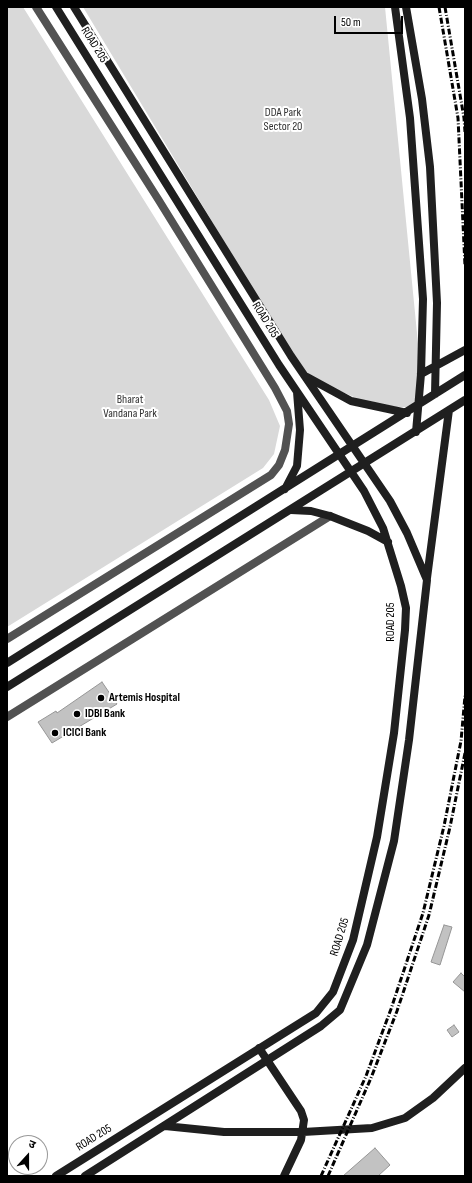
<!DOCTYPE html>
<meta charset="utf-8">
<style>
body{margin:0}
#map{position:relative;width:472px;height:1183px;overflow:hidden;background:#fff;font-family:"Sofia Sans Condensed","Noto Sans Devanagari",sans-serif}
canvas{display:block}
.frame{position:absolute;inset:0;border:8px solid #000;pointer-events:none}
.north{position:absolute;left:8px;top:1135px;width:40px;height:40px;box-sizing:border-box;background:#fff;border:1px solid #999;border-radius:50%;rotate:21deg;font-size:11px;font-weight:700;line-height:16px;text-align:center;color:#000}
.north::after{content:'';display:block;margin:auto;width:14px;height:18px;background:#000;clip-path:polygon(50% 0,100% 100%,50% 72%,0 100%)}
.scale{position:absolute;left:334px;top:16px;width:69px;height:18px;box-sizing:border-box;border:2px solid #000;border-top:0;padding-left:5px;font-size:12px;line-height:14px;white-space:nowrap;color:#000;-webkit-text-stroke:3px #fff;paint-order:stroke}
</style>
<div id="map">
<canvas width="472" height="1183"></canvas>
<div class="frame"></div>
<div class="north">उ</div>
<div class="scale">50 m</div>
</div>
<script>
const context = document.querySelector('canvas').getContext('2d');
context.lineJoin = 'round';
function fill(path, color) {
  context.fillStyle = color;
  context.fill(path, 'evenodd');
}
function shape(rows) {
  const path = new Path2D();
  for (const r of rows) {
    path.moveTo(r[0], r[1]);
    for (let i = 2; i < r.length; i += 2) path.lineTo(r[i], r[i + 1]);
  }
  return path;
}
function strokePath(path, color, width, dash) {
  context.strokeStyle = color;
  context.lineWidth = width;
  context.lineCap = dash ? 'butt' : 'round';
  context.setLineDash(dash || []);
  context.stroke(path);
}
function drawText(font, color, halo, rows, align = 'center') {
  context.font = font + ' "Sofia Sans Condensed",sans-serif';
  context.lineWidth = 4;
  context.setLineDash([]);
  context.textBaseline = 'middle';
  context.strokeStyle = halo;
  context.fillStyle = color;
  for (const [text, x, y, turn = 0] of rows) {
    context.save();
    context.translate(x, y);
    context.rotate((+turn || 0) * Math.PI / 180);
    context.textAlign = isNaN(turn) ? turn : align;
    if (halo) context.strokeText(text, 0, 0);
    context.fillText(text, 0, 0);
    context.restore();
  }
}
fill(shape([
 [7,7,23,7,269,400,280,426,274,454,263,468,7,627],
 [83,7,385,7,421,374,417,406,382,409,305,376]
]), '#d9d9d9');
const building = shape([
 [102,682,117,704,52,743,38,722,56,711,57,713,102,682],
 [444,925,452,927,440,965,431,962,444,925],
 [461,973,465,977,465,992,453,982,461,973],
 [454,1025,459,1032,452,1037,447,1030,454,1025],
 [375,1148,390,1165,378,1176,343,1176,375,1148]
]);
fill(building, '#c2c2c2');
strokePath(building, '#969696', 1);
strokePath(shape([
 [7,639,271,475,279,465,285,450,289,424,287,411,275,388,158,199,36,7],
 [7,717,330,516]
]), '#525252', 8);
strokePath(shape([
 [56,7,279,365,364,491,383,528,401,586,406,608,405,630,394,733,377,837,353,940,333,992,316,1013,56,1176],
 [74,7,291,356,390,501,407,533,427,580,409,740,394,841,367,945,340,1010,321,1026,85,1176],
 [395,7,410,118,423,299,421,374,416,432],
 [406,7,422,99,430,167,437,303,435,394],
 [421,374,465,350],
 [307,377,351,401,407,413],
 [285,489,297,466,300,430,297,392],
 [291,510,311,511,330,516,368,531,388,542],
 [427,578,449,410],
 [7,663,465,375],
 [7,687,465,400],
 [259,1048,301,1111,304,1120,301,1140,284,1176],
 [165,1126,224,1132,303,1132,372,1128,405,1118,433,1098,465,1068]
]), '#1f1f1f', 8);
strokePath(shape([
 [439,7,458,118,465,266],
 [445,7,464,118,465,132],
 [321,1176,366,1076,391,1009,423,913,444,826,461,741,465,696],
 [328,1176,371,1078,397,1011,429,915,450,827,465,753]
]), '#000', 3, [6, 2, 1, 2]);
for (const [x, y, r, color] of [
 [101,698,4,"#000"],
 [77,714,4,"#000"],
 [55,733,4,"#000"]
]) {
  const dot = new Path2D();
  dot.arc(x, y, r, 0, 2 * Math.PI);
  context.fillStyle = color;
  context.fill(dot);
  strokePath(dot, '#fff', 1.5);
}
drawText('12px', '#000', '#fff', [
 ["ROAD 205",94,45,58],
 ["ROAD 205",265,320,58],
 ["ROAD 205",391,622,-90],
 ["ROAD 205",340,937,-73],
 ["ROAD 205",94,1138,-32]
]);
drawText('12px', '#303030', '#fff', [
 ["DDA Park",283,113],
 ["Sector 20",283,127],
 ["Bharat",130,400],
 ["Vandana Park",130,414]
]);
drawText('bold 12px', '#000', '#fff', [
 ["Artemis Hospital",109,698],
 ["IDBI Bank",85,714],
 ["ICICI Bank",63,733]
], 'left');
</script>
